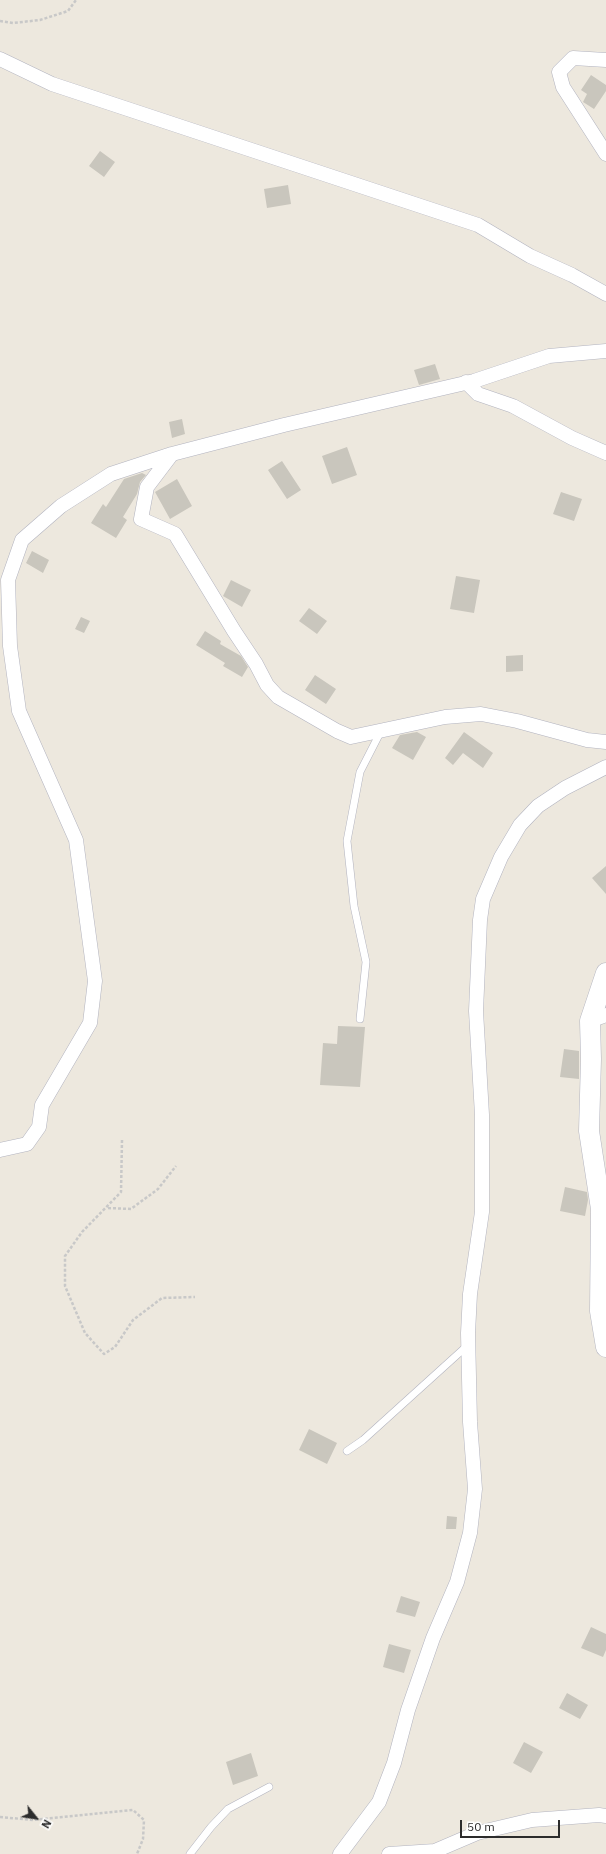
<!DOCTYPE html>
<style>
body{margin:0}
#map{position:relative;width:606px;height:1854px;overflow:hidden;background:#ede8de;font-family:"IBM Plex Sans",sans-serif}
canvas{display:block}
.north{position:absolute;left:16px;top:1798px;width:40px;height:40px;-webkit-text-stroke:3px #fff;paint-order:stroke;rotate:120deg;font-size:11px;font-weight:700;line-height:16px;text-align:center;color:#2c2c2c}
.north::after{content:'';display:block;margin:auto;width:14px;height:18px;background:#2c2c2c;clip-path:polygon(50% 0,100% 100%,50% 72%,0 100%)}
.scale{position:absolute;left:460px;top:1820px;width:100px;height:18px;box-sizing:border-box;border:2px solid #2c2c2c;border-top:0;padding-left:5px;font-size:12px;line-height:14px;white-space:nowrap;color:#2c2c2c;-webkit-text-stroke:3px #fff;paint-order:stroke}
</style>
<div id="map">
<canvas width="606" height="1854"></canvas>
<div class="north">N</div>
<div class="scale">50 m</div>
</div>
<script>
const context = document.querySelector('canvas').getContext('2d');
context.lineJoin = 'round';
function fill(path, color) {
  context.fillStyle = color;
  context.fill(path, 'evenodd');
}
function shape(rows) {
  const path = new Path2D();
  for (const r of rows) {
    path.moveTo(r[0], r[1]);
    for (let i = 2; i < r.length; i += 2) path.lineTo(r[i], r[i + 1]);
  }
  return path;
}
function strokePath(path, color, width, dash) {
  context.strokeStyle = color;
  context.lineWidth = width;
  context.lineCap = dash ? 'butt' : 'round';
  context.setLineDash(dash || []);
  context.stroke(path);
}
fill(shape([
 [591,75,606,85,606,91,594,109,583,102,587,94,581,90],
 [100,151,115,162,104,177,89,166],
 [288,185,291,204,267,208,264,189],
 [435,364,440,379,419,385,414,370],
 [182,419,185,434,172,438,169,422],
 [347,447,357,475,332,484,322,456],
 [282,461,301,490,287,499,268,470],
 [142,473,146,475,140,482,137,494,123,517,127,520,116,538,91,523,103,504,106,507,124,479],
 [177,479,192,506,170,519,155,492],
 [561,492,582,499,574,521,553,514],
 [32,551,49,560,43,573,26,563],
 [456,576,480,580,474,613,450,609],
 [231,580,251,590,242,607,223,596],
 [309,608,327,621,317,634,299,621],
 [81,617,90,621,84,633,75,629],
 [205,631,221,641,220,644,241,656,248,667,242,677,223,666,225,663,196,645],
 [523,655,523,671,506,672,506,656],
 [315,675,336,689,326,704,305,690],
 [417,732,426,737,413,760,392,748,400,735],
 [464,732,493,753,483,768,463,753,453,765,445,758],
 [606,866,606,894,592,878],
 [338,1026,365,1027,360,1087,320,1085,323,1043,337,1044],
 [564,1049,579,1051,579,1079,560,1077],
 [565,1187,587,1192,588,1200,585,1216,560,1211],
 [309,1429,337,1443,327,1464,299,1450],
 [447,1516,457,1517,456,1529,446,1529],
 [401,1596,420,1602,415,1617,396,1612],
 [591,1627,606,1634,606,1650,603,1657,581,1648],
 [389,1644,411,1650,404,1673,383,1667],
 [567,1693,588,1705,580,1719,559,1708],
 [524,1742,543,1752,531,1773,513,1763],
 [251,1753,258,1776,233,1785,226,1762]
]), '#c9c6bd');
const lane = shape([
 [360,1019,366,962,354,906,347,841,360,772,381,731],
 [347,1451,363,1440,468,1345],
 [190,1854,211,1827,228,1809,269,1787]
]);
const street = shape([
 [0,59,52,84,478,225,530,256,572,275,606,294],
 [606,60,573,58,559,72,563,87,606,154],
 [466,382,478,394,513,406,572,438,606,453],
 [172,454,147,487,141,519,175,534,234,631,256,664,267,685,278,697,337,731,351,737,445,717,481,714,517,721,587,740,606,742],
 [590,1021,606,1015],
 [0,1150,27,1144,39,1127,42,1105,90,1023,95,981,76,840,19,711,10,646,8,580,22,540,61,506,111,474,172,454,284,425,474,381,549,356,606,351],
 [340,1854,379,1802,394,1763,408,1710,433,1638,457,1582,470,1533,475,1489,470,1422,468,1333,470,1294,482,1212,482,1115,476,1011,480,920,483,899,501,857,520,825,538,806,565,788,606,767],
 [389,1854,435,1851,477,1833,532,1820,599,1815,606,1816]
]);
const secondary = shape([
 [606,973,590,1021,591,1059,589,1131,601,1209,600,1311,606,1347]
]);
strokePath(lane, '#b2b3bf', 8);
strokePath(street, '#b2b3bf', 15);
strokePath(secondary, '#b2b3bf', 21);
strokePath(shape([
 [0,21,13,23,40,20,68,11,76,0],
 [122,1140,121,1192,82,1232,65,1256,65,1286,85,1333,104,1354,115,1347,133,1320,162,1298,195,1297],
 [108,1208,131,1209,158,1189,176,1166],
 [0,1817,33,1820,133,1810,144,1820,143,1839,137,1854]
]), '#c8c8c8', 2.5, [3, 2]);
strokePath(lane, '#fff', 7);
strokePath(street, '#fff', 14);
strokePath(secondary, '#fff', 20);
</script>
